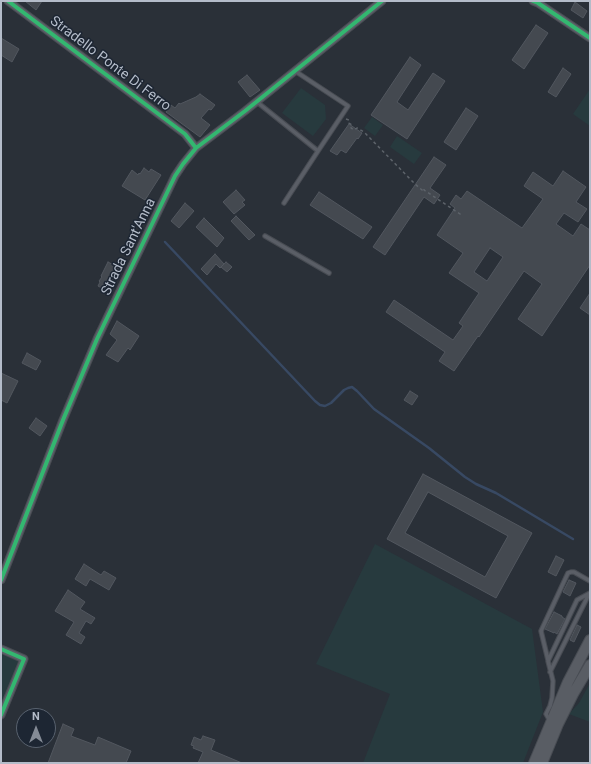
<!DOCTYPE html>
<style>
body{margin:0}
#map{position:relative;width:591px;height:764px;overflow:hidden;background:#2a3038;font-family:Roboto,sans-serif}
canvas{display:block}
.frame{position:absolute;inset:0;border:2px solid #b4bcc9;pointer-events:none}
.north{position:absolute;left:16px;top:708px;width:40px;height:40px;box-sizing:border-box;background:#1d2633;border:1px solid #59626f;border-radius:50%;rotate:0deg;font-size:11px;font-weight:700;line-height:16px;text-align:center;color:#b4bcc9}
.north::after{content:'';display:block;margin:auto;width:14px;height:18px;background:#848b96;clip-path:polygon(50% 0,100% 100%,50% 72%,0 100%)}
</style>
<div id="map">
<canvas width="591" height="764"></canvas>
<div class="frame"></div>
<div class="north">N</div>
</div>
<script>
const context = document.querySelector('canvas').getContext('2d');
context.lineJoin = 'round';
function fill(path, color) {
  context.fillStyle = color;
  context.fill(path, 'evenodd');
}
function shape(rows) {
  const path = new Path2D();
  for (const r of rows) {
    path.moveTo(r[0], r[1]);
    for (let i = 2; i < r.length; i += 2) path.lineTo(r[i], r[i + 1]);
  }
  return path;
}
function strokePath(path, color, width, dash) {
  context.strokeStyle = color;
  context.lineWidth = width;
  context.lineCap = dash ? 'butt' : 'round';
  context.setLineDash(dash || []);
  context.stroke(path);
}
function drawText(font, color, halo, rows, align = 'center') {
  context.font = font + ' Roboto,sans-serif';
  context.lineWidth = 3;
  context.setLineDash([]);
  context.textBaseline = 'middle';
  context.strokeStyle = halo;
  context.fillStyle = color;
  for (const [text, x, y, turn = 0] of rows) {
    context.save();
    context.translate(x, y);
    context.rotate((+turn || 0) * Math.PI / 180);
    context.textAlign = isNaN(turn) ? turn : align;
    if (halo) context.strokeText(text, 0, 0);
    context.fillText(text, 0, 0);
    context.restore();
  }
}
fill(shape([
 [301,88,325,105,326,119,313,136,282,113],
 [590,89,590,126,573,114],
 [372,117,383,125,375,136,364,128],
 [397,136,422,153,414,164,390,147],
 [375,544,532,629,543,712,523,763,363,763,390,694,316,664],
 [1,654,25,663,1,722],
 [590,683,590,722,569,714,579,703]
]), '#273a3e');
strokePath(shape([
 [165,242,315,401,320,405,325,406,331,403,344,390,348,388,352,387,357,391,374,409,429,448,465,477,476,484,496,493,573,539]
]), '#384963', 2.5);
const building = shape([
 [25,1,42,1,36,10,25,1],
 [575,2,587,11,583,18,571,10,575,2],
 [536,25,548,33,524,69,512,60,536,25],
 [1,38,19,49,12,62,1,55,1,38],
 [410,57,421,65,397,102,408,110,433,73,445,81,407,139,371,115,410,57],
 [563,68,571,74,556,97,548,92,563,68],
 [247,75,260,90,250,97,238,82,247,75],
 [200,94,215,105,211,110,209,109,201,118,210,125,200,137,166,112,171,105,175,108,179,103,180,104,196,97,200,94],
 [466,108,478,116,456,150,444,142,466,108],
 [349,124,362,133,358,139,357,138,346,153,341,150,337,155,330,151,349,124],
 [434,157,446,165,430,188,440,195,434,204,424,197,385,255,373,247,434,157],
 [144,168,149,172,151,169,161,175,145,200,122,186,132,170,138,175,139,173,140,174,144,168],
 [563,171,586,187,576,202,587,209,578,222,564,213,556,224,573,236,581,224,590,230,590,265,554,318,542,336,518,319,542,284,524,271,479,337,478,336,454,371,439,361,445,352,386,312,394,300,453,340,463,326,459,323,479,293,449,273,463,253,437,235,455,208,450,204,456,195,461,199,467,191,522,228,543,199,524,186,533,172,553,186,563,171],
 [490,248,503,257,487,281,474,272,490,248],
 [236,190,245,200,242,202,245,205,234,214,223,202,236,190],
 [319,192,372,227,363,239,310,205,319,192],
 [185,203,194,211,179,228,171,221,185,203],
 [236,216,255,235,249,240,231,221,236,216],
 [204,218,224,238,217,247,196,227,204,218],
 [215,254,224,264,220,268,216,264,207,275,201,269,215,254],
 [108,262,119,268,107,291,98,286,100,282,99,281,102,277,101,276,108,262],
 [226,262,232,267,227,272,221,267,226,262],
 [590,293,590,315,580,308,590,293],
 [117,321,139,336,130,350,128,348,118,362,106,355,117,340,110,334,117,321],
 [27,353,41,361,36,370,22,363,27,353],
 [1,373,18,381,7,403,1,400,1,373],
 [410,391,418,396,412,405,404,400,410,391],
 [36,418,47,426,40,436,29,428,36,418],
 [423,474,532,533,496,598,387,539,423,474],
 [428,492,508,536,485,577,405,533,428,492],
 [556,556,564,560,556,576,548,572,556,556],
 [84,564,101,575,104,571,116,578,109,590,90,579,86,586,75,579,84,564],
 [569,580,576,583,570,596,563,592,569,580],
 [68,590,85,602,80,609,95,618,91,624,86,621,79,633,85,637,81,644,66,635,74,622,55,611,68,590],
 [554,612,562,616,562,617,565,619,557,634,554,632,554,633,545,629,554,612],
 [577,625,581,627,574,642,570,640,577,625],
 [63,724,74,729,71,736,95,745,98,737,131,751,126,763,48,763,63,724],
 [203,736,215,740,211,750,242,763,198,763,203,752,193,748,194,746,191,745,194,737,201,740,203,736]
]);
fill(building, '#444950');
strokePath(building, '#52575f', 1);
const service = shape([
 [257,102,318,151,348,106,295,71],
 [284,203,318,151],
 [265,236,329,273],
 [548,660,541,631,568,573,571,572,574,572,590,581],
 [550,672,589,594],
 [550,721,546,714,550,706,552,698,553,681,548,661,577,600,590,593]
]);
const minor = shape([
 [8,1,185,134,196,148],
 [533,1,538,3,590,38],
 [1,580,63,420,97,339,175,176,183,164,196,148,245,111,382,1],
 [1,649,24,659,1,715]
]);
const secondary = shape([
 [534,763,568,682,590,640],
 [542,763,558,724,573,694,590,665]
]);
strokePath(service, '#484c53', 5.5);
strokePath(minor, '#484c53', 9);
strokePath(secondary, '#484c53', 12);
strokePath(shape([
 [346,119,349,120,349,123,352,125,351,128,354,130,357,128,364,132,415,184,422,190,424,188,424,190,460,214,461,212]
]), '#5d636a', 1.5, [3, 3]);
strokePath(service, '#5a5e66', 3.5);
strokePath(minor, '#5a5e66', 7);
strokePath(secondary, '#595d64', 10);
strokePath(shape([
 [8,1,185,134,196,148],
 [533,1,538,3,590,38],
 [1,580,63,420,97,339,175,176,183,164,196,148,245,111,382,1],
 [1,649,24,659,1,715]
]), '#33b770', 4);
drawText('14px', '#b4bcc9', '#1d2633', [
 ["Stradello Ponte Di Ferro",110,64,37],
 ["Strada Sant'Anna",129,247,-64]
]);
</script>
